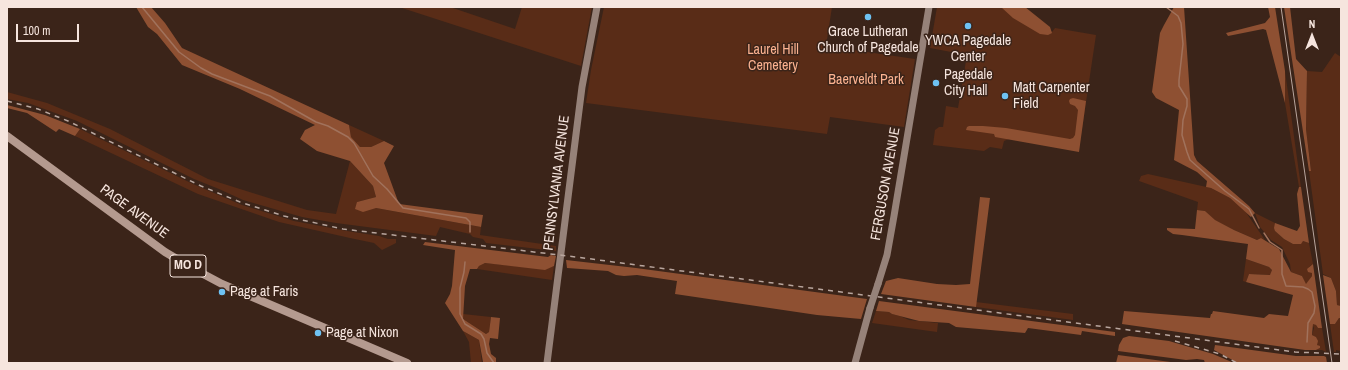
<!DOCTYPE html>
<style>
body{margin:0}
#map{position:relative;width:1348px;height:370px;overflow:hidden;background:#3b2419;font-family:"Archivo Narrow",sans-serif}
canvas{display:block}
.frame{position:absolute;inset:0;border:8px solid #f6e5de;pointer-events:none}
.north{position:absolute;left:1292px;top:16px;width:40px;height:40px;-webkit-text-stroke:3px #3b2419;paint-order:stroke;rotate:0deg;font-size:11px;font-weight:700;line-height:16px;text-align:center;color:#f6e5de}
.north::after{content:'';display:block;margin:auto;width:14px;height:18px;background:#f6e5de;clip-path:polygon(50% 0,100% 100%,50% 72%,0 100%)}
.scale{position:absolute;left:16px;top:24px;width:63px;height:18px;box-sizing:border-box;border:2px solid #f6e5de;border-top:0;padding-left:5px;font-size:12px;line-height:14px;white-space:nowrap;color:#f6e5de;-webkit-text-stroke:3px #3b2419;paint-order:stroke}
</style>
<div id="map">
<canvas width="1348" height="370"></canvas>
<div class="frame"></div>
<div class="north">N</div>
<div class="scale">100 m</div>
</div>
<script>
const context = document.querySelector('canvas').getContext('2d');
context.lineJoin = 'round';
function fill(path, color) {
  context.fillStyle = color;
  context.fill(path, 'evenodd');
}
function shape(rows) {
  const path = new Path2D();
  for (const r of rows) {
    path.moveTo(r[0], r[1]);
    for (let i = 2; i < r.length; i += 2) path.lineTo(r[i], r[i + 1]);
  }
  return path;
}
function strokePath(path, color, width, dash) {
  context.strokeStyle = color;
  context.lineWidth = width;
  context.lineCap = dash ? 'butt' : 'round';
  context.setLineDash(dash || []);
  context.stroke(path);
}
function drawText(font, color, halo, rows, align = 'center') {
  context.font = font + ' "Archivo Narrow",sans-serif';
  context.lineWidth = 3;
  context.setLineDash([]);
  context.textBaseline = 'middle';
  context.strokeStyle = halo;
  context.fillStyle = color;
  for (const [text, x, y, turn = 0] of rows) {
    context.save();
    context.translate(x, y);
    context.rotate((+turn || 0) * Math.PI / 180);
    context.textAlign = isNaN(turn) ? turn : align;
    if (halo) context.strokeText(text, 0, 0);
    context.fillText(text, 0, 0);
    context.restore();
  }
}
fill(shape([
 [399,7,450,7,515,29,522,7,592,7,581,66],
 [604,7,832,7,826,46,915,59,904,127,830,117,827,134,586,103,591,70],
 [937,7,1020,7,1052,32,1055,28,1096,35,1079,149,1009,139,1004,141,1002,149,990,147,984,151,933,145,935,130,939,127,943,127,946,106,958,108,967,55,930,48],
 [1335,53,1341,57,1341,306,1337,305,1336,291,1331,278,1323,274,1309,171,1311,170,1306,129,1307,71,1322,72],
 [1285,71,1301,187,1299,187,1285,103],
 [7,92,47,103,110,129,208,179,307,210,336,214,350,161,373,186,376,197,357,202,376,208,481,227,480,235,556,246,556,251,486,243,483,239,473,237,470,234,440,227,436,236,336,223,302,217,243,200,219,189,194,179,77,121,28,103,7,99],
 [349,125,384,141,371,147,360,147,351,137],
 [80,129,193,184,242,205,294,221,347,231,379,236,388,239,396,239,396,243,382,250,374,243,350,238,279,222,198,194,75,136],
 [1148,174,1211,188,1230,198,1245,211,1265,240,1261,238,1257,240,1234,230,1214,220,1205,211,1197,210,1198,202,1139,181,1141,176],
 [1255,213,1275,223,1275,231,1284,239,1293,244,1303,241,1309,243,1313,264,1309,267,1312,273,1312,276,1306,285,1302,276,1291,272,1290,264,1282,247,1271,240,1260,227],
 [1246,259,1269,267,1272,270,1271,275,1249,274,1246,282,1243,281],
 [485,263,545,269,554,266,552,280,477,269,479,266],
 [976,302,1073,314,1073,320,976,307],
 [876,311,889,312,892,314,900,316,909,320,938,323,937,332,872,323],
 [463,314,491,317,489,332,486,334,463,319],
 [1339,318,1341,318,1341,351,1336,350,1336,352,1334,352,1330,324,1335,324],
 [1313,323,1316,325,1318,328,1322,328,1326,352,1322,350,1316,350,1320,348,1317,345,1316,337,1312,335,1314,328,1312,324],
 [463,331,479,340,482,363,471,363,469,342]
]), '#592c17');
fill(shape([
 [136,7,151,7,165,23,182,48,349,125,351,137,360,147,371,147,384,141,394,146,384,163,399,204,483,215,481,227,376,208,363,212,355,209,357,202,376,197,373,186,350,161,317,151,300,139,305,130,315,125,240,89,182,65,157,34,148,27],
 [1001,7,1025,7,1050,27,1052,33,1048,35,1040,34,1013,18],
 [1174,7,1184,7,1194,155,1197,161,1249,206,1255,213,1251,217,1230,198,1211,188,1206,187,1207,181,1197,172,1174,160,1179,110,1156,98,1152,92,1160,33,1164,25],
 [1268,7,1275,7,1285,71,1285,103,1266,30,1263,29,1228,36,1226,33,1265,23,1270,17],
 [1284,7,1290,7,1296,59,1307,71,1306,129,1311,171,1309,171],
 [1073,98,1086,101,1079,152,995,137,994,134,966,130,967,127,969,126,983,126,1006,128,1070,139,1073,138,1075,135,1078,110,1075,106,1070,104,1069,101,1070,99],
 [7,105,45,115,80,129,75,136,59,129,56,132,27,113,7,108],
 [1299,187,1301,187,1309,243,1303,241,1301,244,1293,244,1284,239,1275,231,1274,228,1275,223,1297,231,1300,226,1297,194],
 [980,197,990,198,976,307,881,294,886,281,898,278,937,284,956,285,970,284],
 [1197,210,1205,211,1215,220,1234,230,1257,240,1261,238,1279,249,1291,272,1302,276,1306,284,1312,276,1312,273,1308,272,1307,269,1313,264,1322,328,1318,328,1316,325,1313,324,1312,335,1316,337,1318,341,1317,345,1320,346,1320,348,1316,350,1305,350,1122,324,1124,311,1210,318,1211,314,1212,314,1213,311,1264,318,1269,314,1288,316,1293,295,1246,282,1249,274,1270,275,1272,270,1269,267,1246,259,1248,244,1182,235,1173,234,1167,230,1167,228,1195,229],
 [425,242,548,257,551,255,556,256,554,266,545,270,485,263,479,266,477,269,470,269,465,286,463,319,486,334,489,332,491,317,500,318,498,339,490,338,489,344,491,354,496,358,496,363,483,362,479,340,463,331,445,303,450,294,452,286,455,250,423,245],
 [566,260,636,268,867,299,861,319,817,315,675,294,677,281,637,275,624,276,616,275,608,271,567,268],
 [1323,275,1331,278,1336,291,1337,305,1341,306,1341,318,1339,318,1335,324,1330,324],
 [879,301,1115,332,1115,336,1082,331,1081,335,1028,328,1025,333,956,327,949,323,919,321,892,314,889,312,876,311],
 [1129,336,1169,341,1213,354,1234,363,1205,363,1204,360,1197,359,1186,360,1118,351,1119,345,1123,338],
 [1215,345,1296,356,1324,356,1326,357,1327,363,1238,363,1214,350],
 [1118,355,1178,363,1116,363]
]), '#8e5032');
strokePath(shape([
 [142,7,179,52,201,68,212,74,270,96,316,122,328,126,348,137,354,143,373,176,387,189,403,208,466,218,470,222,470,232],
 [1166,7,1178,16,1181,23,1183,44,1179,80,1179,86,1187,99,1187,106,1183,120,1182,135,1187,152,1190,160,1225,191,1249,209,1259,228],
 [1264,233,1270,242,1282,250,1282,274,1286,286,1303,287,1308,289,1312,292,1315,306,1314,313,1308,323,1307,342],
 [465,262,464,272,460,288,460,314,465,324,481,334,484,339,487,353,494,363]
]), '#a1725c', 1.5);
strokePath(shape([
 [878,284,887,255,894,216,929,7],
 [547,363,582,87,597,7],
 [855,363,870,308]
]), '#968279', 7);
strokePath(shape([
 [7,136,165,252,192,268,222,284,407,363]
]), '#b49a8f', 8);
strokePath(shape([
 [1281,7,1332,363]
]), '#b9a69e', 1);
strokePath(shape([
 [7,101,38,109,68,121,201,186,240,202,284,216,343,229,576,257,1295,352,1341,354],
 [1175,341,1220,354,1237,363]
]), '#b9a69e', 1.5, [5, 5]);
strokePath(shape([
 [870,308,878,284]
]), '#968279', 7);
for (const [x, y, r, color] of [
 [868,17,4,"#6ec2f3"],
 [968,26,4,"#6ec2f3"],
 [936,83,4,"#6ec2f3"],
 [1005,96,4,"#6ec2f3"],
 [222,292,4,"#6ec2f3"],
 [318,333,4,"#6ec2f3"]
]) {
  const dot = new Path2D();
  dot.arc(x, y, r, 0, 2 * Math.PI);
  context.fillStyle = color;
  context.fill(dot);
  strokePath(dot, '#3b2419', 1.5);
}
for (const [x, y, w] of [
 [188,266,36]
]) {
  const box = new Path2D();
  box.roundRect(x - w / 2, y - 11, w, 22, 3);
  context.fillStyle = '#3b2419';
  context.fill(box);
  strokePath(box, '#f6e5de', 1);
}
drawText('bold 13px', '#f6e5de', null, [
 ["MO D",188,266]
]);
drawText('14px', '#f6e5de', '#3b2419', [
 ["Grace Lutheran",868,32,"center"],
 ["Church of Pagedale",868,48,"center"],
 ["YWCA Pagedale",968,41,"center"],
 ["Center",968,57,"center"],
 ["Pagedale",944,75],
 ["City Hall",944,91],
 ["Matt Carpenter",1013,88],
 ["Field",1013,104],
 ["Page at Faris",230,292],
 ["Page at Nixon",326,333]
], 'left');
drawText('14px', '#fcb290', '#3b2419', [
 ["Laurel Hill",773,50],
 ["Cemetery",773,66],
 ["Baerveldt Park",866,80]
]);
drawText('14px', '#f6e5de', '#3b2419', [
 ["PENNSYLVANIA AVENUE",557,183,-83],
 ["FERGUSON AVENUE",886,184,-80],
 ["PAGE AVENUE",134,212,36]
]);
</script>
